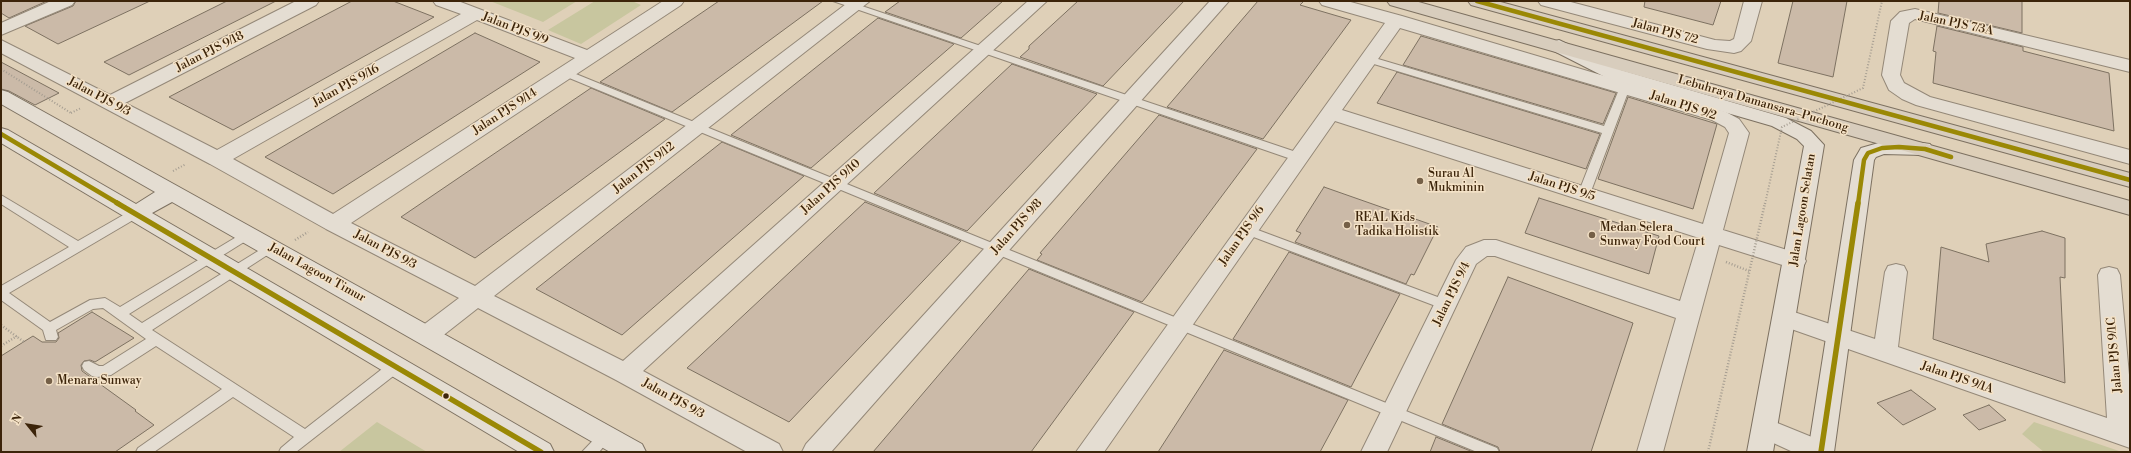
<!DOCTYPE html>
<meta charset="utf-8">
<style>
body{margin:0}
#map{position:relative;width:2131px;height:453px;overflow:hidden;background:#dfd0b8;font-family:"Libre Bodoni",serif}
canvas{display:block}
.frame{position:absolute;inset:0;border:2px solid #3c240a;pointer-events:none}
.north{position:absolute;left:8px;top:405px;width:40px;height:40px;-webkit-text-stroke:3px #f4e2c7;paint-order:stroke;rotate:300deg;font-size:11px;font-weight:700;line-height:16px;text-align:center;color:#3c240a}
.north::after{content:'';display:block;margin:auto;width:14px;height:18px;background:#3c240a;clip-path:polygon(50% 0,100% 100%,50% 72%,0 100%)}
</style>
<div id="map">
<canvas width="2131" height="453"></canvas>
<div class="frame"></div>
<div class="north">N</div>
</div>
<script>
const context = document.querySelector('canvas').getContext('2d');
context.lineJoin = 'round';
function fill(path, color) {
  context.fillStyle = color;
  context.fill(path, 'evenodd');
}
function shape(rows) {
  const path = new Path2D();
  for (const r of rows) {
    path.moveTo(r[0], r[1]);
    for (let i = 2; i < r.length; i += 2) path.lineTo(r[i], r[i + 1]);
  }
  return path;
}
function strokePath(path, color, width, dash) {
  context.strokeStyle = color;
  context.lineWidth = width;
  context.lineCap = dash ? 'butt' : 'round';
  context.setLineDash(dash || []);
  context.stroke(path);
}
function drawText(font, color, halo, rows, align = 'center') {
  context.font = font + ' "Libre Bodoni",serif';
  context.lineWidth = 3;
  context.setLineDash([]);
  context.textBaseline = 'middle';
  context.strokeStyle = halo;
  context.fillStyle = color;
  for (const [text, x, y, turn = 0] of rows) {
    context.save();
    context.translate(x, y);
    context.rotate((+turn || 0) * Math.PI / 180);
    context.textAlign = isNaN(turn) ? turn : align;
    if (halo) context.strokeText(text, 0, 0);
    context.fillText(text, 0, 0);
    context.restore();
  }
}
fill(shape([
 [490,1,577,1,543,22],
 [595,1,632,1,641,5,581,44,548,30],
 [377,422,427,452,339,452],
 [2034,422,2122,452,2044,452,2022,434]
]), '#c8c69f');
const building = shape([
 [1,1,47,1,9,18,1,13,1,1],
 [76,1,150,1,58,44,25,26,73,6,76,1],
 [227,1,276,1,129,75,104,62,227,1],
 [352,1,393,1,434,17,233,130,169,97,352,1],
 [719,1,823,1,672,112,600,82,719,1],
 [900,1,1003,1,961,38,885,12,900,1],
 [1078,1,1184,1,1103,86,1020,57,1029,49,1029,46,1078,1],
 [1258,1,1304,1,1300,5,1351,20,1263,139,1167,107,1258,1],
 [1645,1,1721,1,1713,25,1644,7,1645,1],
 [1793,1,1847,1,1833,77,1778,63,1793,1],
 [1939,1,2022,1,2022,33,1938,13,1939,1],
 [878,18,954,44,811,168,731,135,878,18],
 [1937,26,2023,47,2023,51,2109,73,2114,131,1933,83,1936,52,1933,51,1937,26],
 [475,33,540,62,333,194,265,157,475,33],
 [1421,36,1616,93,1603,124,1403,65,1421,36],
 [1,62,59,93,35,105,9,91,1,89,1,62],
 [1012,64,1097,94,967,231,874,193,1012,64],
 [1397,72,1600,134,1586,169,1377,103,1397,72],
 [591,88,665,119,475,258,401,217,591,88],
 [1628,97,1717,124,1693,209,1598,179,1628,97],
 [1159,115,1257,149,1147,296,1142,302,1037,260,1042,254,1040,253,1159,115],
 [722,142,804,176,622,335,536,289,722,142],
 [1324,187,1438,227,1414,275,1411,274,1406,284,1295,242,1301,233,1296,231,1324,187],
 [1539,198,1659,236,1649,274,1525,233,1539,198],
 [865,202,961,241,789,422,687,368,865,202],
 [2042,231,2065,238,2065,278,2060,277,2065,383,1933,339,1941,247,1989,262,1986,244,2042,231],
 [1289,252,1400,294,1351,387,1233,339,1289,252],
 [1029,269,1134,312,1031,452,873,452,1029,269],
 [1508,277,1633,323,1591,452,1500,452,1498,447,1442,424,1508,277],
 [92,312,134,338,95,362,90,360,84,361,81,365,82,371,136,410,135,411,154,425,115,452,1,452,1,356,33,336,42,342,56,342,59,338,58,333,92,312],
 [1224,350,1348,400,1320,452,1158,452,1224,350],
 [1911,390,1936,409,1903,425,1877,403,1911,390],
 [1989,405,2006,420,1979,430,1963,415,1989,405],
 [1436,437,1473,452,1430,452,1436,437]
]);
fill(building, '#cbbaa8');
strokePath(building, '#7d7161', 1);
const service = shape([
 [833,1,847,1,1302,154,1304,157,1302,160,1294,160,833,1],
 [1368,56,1604,126,1620,87,1625,84,1630,87,1590,194,1584,198,1578,194,1602,133,1364,61,1363,59,1368,56],
 [566,70,1497,448,1499,452,1477,452,562,75,561,73,562,71,566,70],
 [1,195,78,241,132,210,140,210,142,213,140,216,9,293,50,322,90,300,105,298,120,307,248,230,254,234,252,237,129,314,142,323,271,243,277,247,275,250,152,330,305,429,391,362,396,361,401,362,403,366,401,370,296,452,279,452,281,448,294,437,233,397,154,452,136,452,138,448,222,389,156,346,111,375,97,377,92,376,84,370,82,366,84,362,89,361,99,366,103,366,146,339,103,308,93,309,56,330,58,337,56,340,46,340,43,330,1,300,1,286,69,247,1,204,1,195],
 [1247,226,1451,302,1452,305,1451,308,1441,308,1243,233,1241,230,1247,226],
 [606,430,611,432,613,436,599,452,582,452,601,432,606,430]
]);
const minor = shape([
 [51,1,75,1,72,5,1,35,1,23,51,1],
 [296,1,319,1,316,5,125,103,217,150,461,14,436,5,433,1,458,1,587,50,663,1,684,1,681,5,351,223,475,286,850,1,870,1,494,296,623,361,1028,1,1047,1,643,371,779,444,783,452,747,452,616,380,478,308,436,341,427,344,418,341,415,335,418,329,459,298,326,229,210,164,1,53,1,40,110,95,296,1],
 [477,20,575,58,333,214,233,159,477,20],
 [1210,1,1229,1,831,452,802,452,806,444,1210,1],
 [1319,1,1347,1,1402,16,1726,112,1739,119,1749,133,1723,230,1803,255,1806,261,1803,267,1795,269,1719,245,1663,452,1637,452,1676,318,1495,256,1487,256,1476,264,1387,452,1361,452,1456,260,1466,247,1484,240,1496,240,1680,301,1699,238,1335,121,1104,452,1076,452,1385,23,1322,5,1319,1],
 [1400,28,1712,120,1725,127,1729,133,1703,224,1342,110,1400,28],
 [1538,1,1567,1,1715,40,1730,41,1734,39,1744,1,1762,1,1751,41,1741,51,1734,53,1707,49,1541,5,1538,1],
 [1915,9,2130,60,2130,72,1915,19,1909,23,1900,75,1904,83,1930,97,2130,150,2130,164,1916,105,1902,99,1889,90,1882,75,1891,21,1900,12,1915,9],
 [1896,264,1904,266,1907,272,1898,347,2107,418,2098,275,2101,269,2109,267,2117,269,2120,275,2130,386,2130,448,1777,324,1773,318,1777,312,1785,309,1875,339,1885,272,1888,266,1896,264],
 [1765,418,1829,444,1833,452,1793,452,1756,435,1752,428,1756,421,1765,418]
]);
const secondary = shape([
 [1559,40,1621,70,1786,118,1811,131,1824,145,1773,452,1747,452,1804,146,1797,139,1772,126,1607,78,1552,50,1550,46,1552,42,1559,40],
 [1,90,8,92,642,444,646,452,610,452,172,202,152,213,550,444,554,452,519,452,1,143,1,128,8,130,136,204,155,192,1,104,1,90],
 [1899,141,1923,143,1930,144,1933,149,1930,154,1923,155,1884,154,1876,157,1874,160,1834,452,1808,452,1854,160,1861,148,1882,142,1899,141]
]);
const motorway = shape([
 [1387,1,1415,1,2130,201,2130,215,1390,5,1387,1],
 [1468,1,1497,1,2130,173,2130,187,1471,5,1468,1]
]);
strokePath(service, '#948878', 2);
strokePath(minor, '#948878', 2);
strokePath(secondary, '#7d7161', 2);
strokePath(motorway, '#7d7161', 2);
strokePath(shape([
 [1,69,71,113],
 [71,113,81,108],
 [173,171,186,164]
]), '#a59d91', 2, [1, 2]);
strokePath(shape([
 [295,240,308,232],
 [1726,262,1749,271],
 [1,325,24,342],
 [1,346,17,336]
]), '#a59d91', 2.5, [1, 2]);
fill(service, '#e4ddd2');
fill(minor, '#e4ddd2');
fill(secondary, '#e4ddd2');
fill(motorway, '#d8cdbd');
strokePath(shape([
 [1765,204,1782,127,1863,88,1882,1]
]), '#a59d91', 2, [1, 2]);
strokePath(shape([
 [1708,452,1765,203]
]), '#a59d91', 2.5, [1, 2]);
strokePath(shape([
 [1477,1,2130,180],
 [1,134,119,204],
 [1858,204,1864,160,1868,153,1882,148,1899,147,1925,149,1951,157]
]), '#9a8805', 4.5);
strokePath(shape([
 [117,203,541,452],
 [1821,452,1858,203]
]), '#9a8805', 5.5);
for (const [x, y, r, color] of [
 [1420,181,4,"#756047"],
 [1347,225,4,"#756047"],
 [1592,235,4,"#756047"],
 [49,381,4,"#756047"],
 [446,396,3.5,"#3c240a"]
]) {
  const dot = new Path2D();
  dot.arc(x, y, r, 0, 2 * Math.PI);
  context.fillStyle = color;
  context.fill(dot);
  strokePath(dot, '#f4e2c7', 1.5);
}
drawText('12px', '#3c240a', '#f4e2c7', [
 ["Jalan PJS 7/3A",1956,24,12],
 ["Jalan PJS 9/9",515,29,21],
 ["Jalan PJS 7/2",1665,32,15],
 ["Jalan PJS 9/18",210,52,-27],
 ["Jalan PJS 9/16",346,86,-29],
 ["Jalan PJS 9/3",99,97,28],
 ["Lebuhraya Damansara–Puchong",1763,104,16],
 ["Jalan PJS 9/2",1683,106,18],
 ["Jalan PJS 9/14",505,112,-33],
 ["Jalan PJS 9/12",644,168,-38],
 ["Jalan PJS 9/10",831,187,-42],
 ["Jalan PJS 9/5",1562,187,18],
 ["Jalan Lagoon Selatan",1803,210,-81],
 ["Jalan PJS 9/8",1017,227,-48],
 ["Jalan PJS 9/6",1242,236,-55],
 ["Jalan PJS 9/3",385,250,28],
 ["Jalan Lagoon Timur",317,273,29],
 ["Jalan PJS 9/4",1452,294,-64],
 ["Jalan PJS 9/1C",2115,355,-95],
 ["Jalan PJS 9/1A",1957,378,19],
 ["Jalan PJS 9/3",673,399,29]
]);
drawText('12px', '#3c240a', '#f4e2c7', [
 ["Surau Al",1428,174],
 ["Mukminin",1428,188],
 ["REAL Kids",1355,218],
 ["Tadika Holistik",1355,232],
 ["Medan Selera",1600,228],
 ["Sunway Food Court",1600,242],
 ["Menara Sunway",57,381]
], 'left');
</script>
